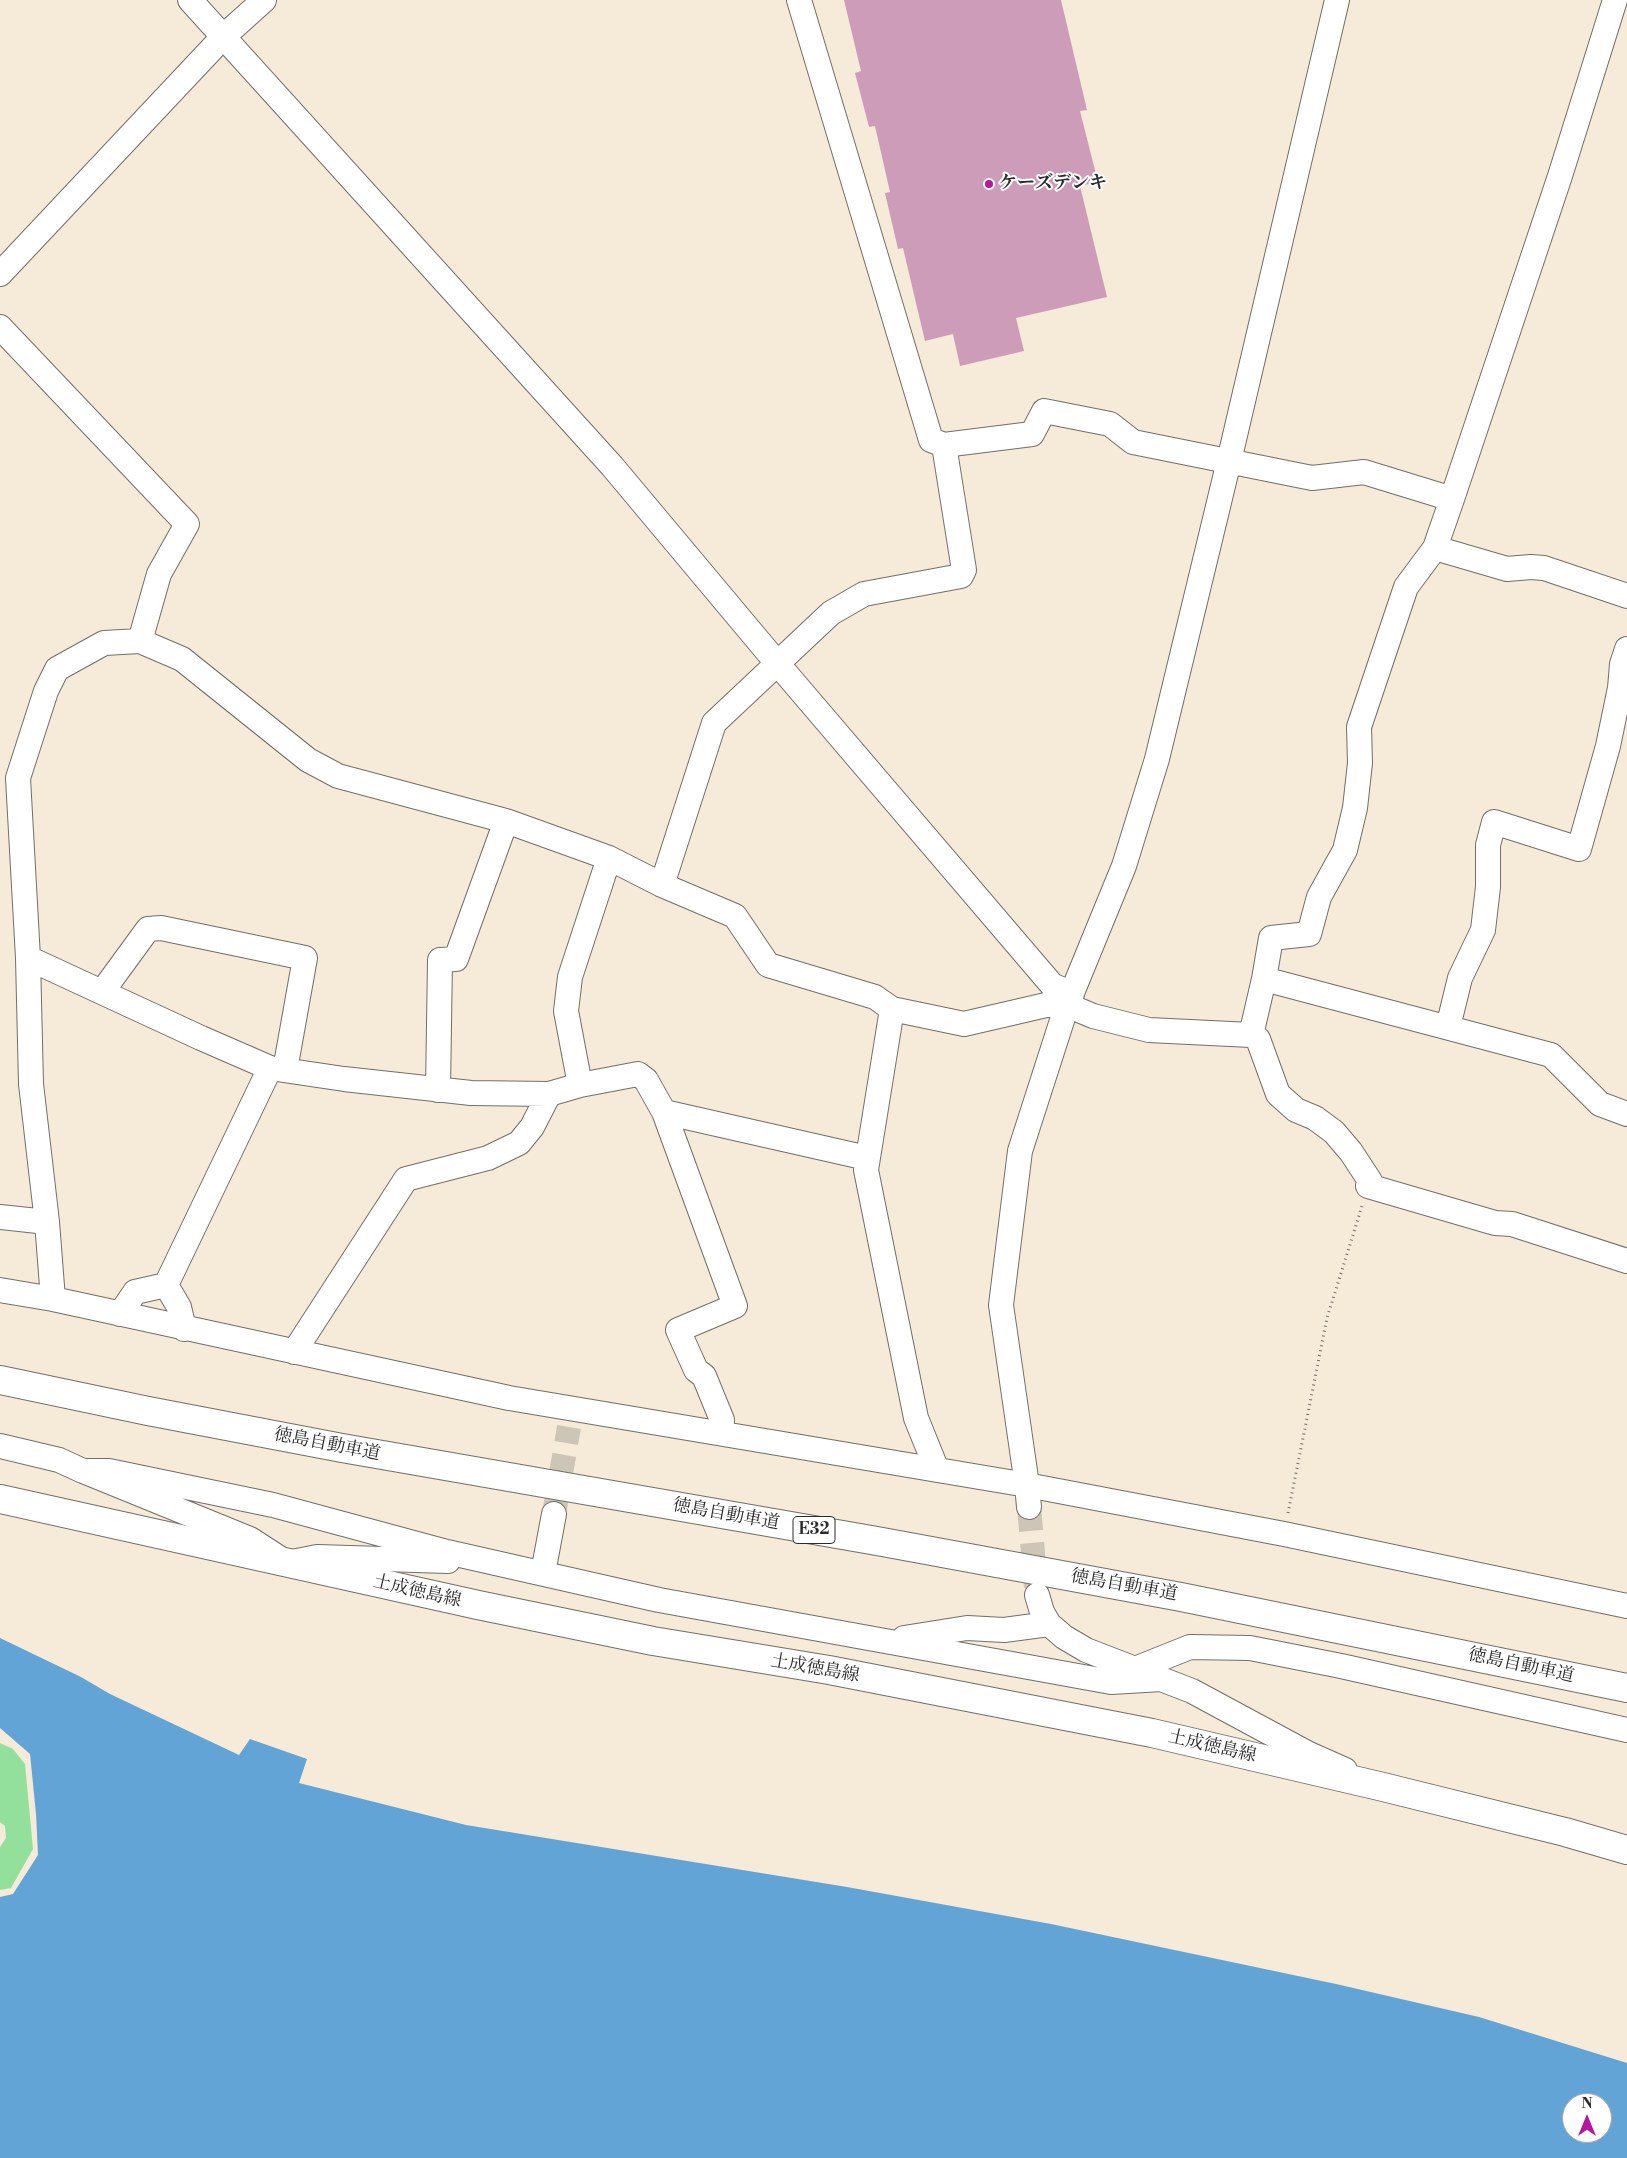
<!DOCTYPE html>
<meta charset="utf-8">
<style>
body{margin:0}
#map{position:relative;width:1627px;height:2158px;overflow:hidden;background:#f5ebd8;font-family:"Libre Bodoni",serif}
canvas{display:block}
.north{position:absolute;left:1562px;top:2093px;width:50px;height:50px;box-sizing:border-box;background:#fff;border:1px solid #aaa;border-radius:50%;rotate:0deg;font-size:14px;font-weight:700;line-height:20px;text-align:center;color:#2b2b2b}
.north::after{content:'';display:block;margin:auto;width:18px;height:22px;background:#b5179e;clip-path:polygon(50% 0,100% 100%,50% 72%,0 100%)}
</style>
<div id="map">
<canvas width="1627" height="2158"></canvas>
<div class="north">N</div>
</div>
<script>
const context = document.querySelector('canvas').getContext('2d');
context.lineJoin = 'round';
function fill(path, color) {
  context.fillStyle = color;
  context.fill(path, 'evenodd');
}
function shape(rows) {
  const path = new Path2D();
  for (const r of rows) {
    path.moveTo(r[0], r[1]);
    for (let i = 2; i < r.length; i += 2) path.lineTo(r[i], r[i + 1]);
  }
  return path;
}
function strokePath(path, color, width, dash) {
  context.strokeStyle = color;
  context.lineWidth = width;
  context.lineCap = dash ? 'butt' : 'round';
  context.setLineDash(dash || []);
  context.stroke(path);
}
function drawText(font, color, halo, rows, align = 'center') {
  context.font = font + ' "Libre Bodoni","Noto Serif JP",serif';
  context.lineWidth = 4;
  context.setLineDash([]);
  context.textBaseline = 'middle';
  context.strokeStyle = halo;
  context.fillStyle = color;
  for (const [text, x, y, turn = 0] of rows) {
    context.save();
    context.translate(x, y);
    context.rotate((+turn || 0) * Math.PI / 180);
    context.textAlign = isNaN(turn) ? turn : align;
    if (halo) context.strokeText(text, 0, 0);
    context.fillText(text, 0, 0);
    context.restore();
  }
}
fill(shape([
 [0,1743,13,1749,25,1764,33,1849,11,1888,0,1890,0,1847,6,1838,5,1826,0,1822]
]), '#93e09d');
fill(shape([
 [0,1638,81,1677,110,1694,239,1755,250,1739,307,1759,299,1783,466,1825,847,1887,1051,1924,1336,1984,1479,2017,1627,2063,1627,2158,0,2158,0,1897,13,1894,38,1855,36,1814,30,1754,0,1728],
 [1572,2103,1602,2103,1602,2133,1572,2133]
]), '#63a4d6');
fill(shape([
 [844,0,1061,0,1087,110,1080,111,1098,182,1080,186,1107,297,1016,318,1024,351,960,366,953,334,925,341,903,248,898,249,885,193,890,192,875,126,869,127,855,73,861,71]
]), '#cc9cb8');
strokePath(shape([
 [1029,1507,1036,1587],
 [554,1514,569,1427]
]), '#cdc5b5', 24, [24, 12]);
const minor = shape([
 [190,0,612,466,777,663,1052,985,1072,994],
 [799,0,931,440,944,445,1032,434,1044,411,1110,424,1133,442,1312,478,1364,472,1452,499],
 [0,274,224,36,264,0],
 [0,327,187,524,159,574,140,641],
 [1435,548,1507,569,1531,567,1544,568,1627,596],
 [662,885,714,723,831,613,864,594,961,576,964,570,944,445],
 [28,958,201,1038,270,1068,344,1079,471,1093,549,1094,580,1085,638,1074,646,1080,664,1112,735,1306,678,1330,696,1370,704,1376,722,1420,721,1432],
 [1264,979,1551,1055,1600,1104,1627,1114],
 [102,992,148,929,161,928,305,958,285,1070],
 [892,1009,866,1170,916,1418,937,1470],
 [1448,1027,1460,978,1483,930,1488,887,1488,845,1494,822,1579,849,1608,746,1620,688,1622,664,1627,649],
 [1251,1035,1264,979,1271,938,1309,934,1319,897,1345,850,1355,808,1360,763,1359,727,1406,587,1435,548,1452,499,1560,176,1615,0],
 [580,1085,566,1011,570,977,609,858],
 [438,1090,440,960,456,959,506,821],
 [664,1112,867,1158],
 [0,1217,47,1222],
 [166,1285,179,1307,184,1329],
 [0,1290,53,1299,509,1398,1027,1485,1284,1534,1627,1606],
 [53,1299,47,1222,31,1084,28,958,18,778,46,691,57,669,104,643,140,641,182,659,308,760,338,776,506,821,609,858,662,885,735,916,768,965,875,997,892,1009,964,1024,1046,1005,1067,1005,1093,1016,1149,1030,1251,1035,1258,1039,1278,1094,1296,1110,1315,1118,1334,1132,1351,1152,1370,1181,1368,1186,1495,1223,1512,1224,1627,1261],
 [120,1314,135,1292,166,1285,270,1068],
 [294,1352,406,1179,488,1158,519,1143,532,1127,549,1094],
 [0,1446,59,1460,83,1471,250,1539,287,1563,317,1557,448,1561],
 [83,1471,109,1471,273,1505,447,1552,659,1600,1111,1682,1162,1679],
 [1029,1507,1027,1485,1001,1305,1020,1151,1067,1005,1124,866,1157,759,1229,461,1337,0],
 [543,1573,554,1514],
 [1037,1595,1042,1612,1049,1624,1064,1637,1086,1650,1192,1691,1309,1754,1345,1770],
 [904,1638,967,1628,1004,1630,1049,1624],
 [1135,1669,1190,1647,1250,1648,1341,1666,1627,1730]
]);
const major = shape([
 [0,1499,478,1605,653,1641,829,1670,1152,1733,1379,1786,1565,1832,1627,1850]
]);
const highway = shape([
 [0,1380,148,1411,342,1448,877,1541,1181,1597,1627,1688]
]);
strokePath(minor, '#726e68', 26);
strokePath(major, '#726e68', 30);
strokePath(highway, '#726e68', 30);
strokePath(shape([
 [1288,1513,1327,1318,1362,1206]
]), '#726e68', 3, [1, 4]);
strokePath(minor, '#fff', 24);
strokePath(major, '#fff', 28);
strokePath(highway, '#fff', 28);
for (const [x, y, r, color] of [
 [989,184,5,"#b5179e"]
]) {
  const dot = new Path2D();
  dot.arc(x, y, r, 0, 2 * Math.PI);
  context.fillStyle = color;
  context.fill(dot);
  strokePath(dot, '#fff', 2);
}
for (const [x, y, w] of [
 [814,1530,42]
]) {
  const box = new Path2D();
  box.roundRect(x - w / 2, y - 13.5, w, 27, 4);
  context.fillStyle = '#fff';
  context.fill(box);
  strokePath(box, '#2b2b2b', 1);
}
drawText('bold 16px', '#2b2b2b', null, [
 ["E32",814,1530]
]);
drawText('bold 18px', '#2b2b2b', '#fff', [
 ["ケーズデンキ",999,184]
], 'left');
drawText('18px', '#2b2b2b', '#fff', [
 ["徳島自動車道",327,1445,11],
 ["徳島自動車道",726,1515,10],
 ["徳島自動車道",1124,1586,10],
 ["土成徳島線",417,1592,13],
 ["徳島自動車道",1521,1666,12],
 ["土成徳島線",815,1669,10],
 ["土成徳島線",1212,1747,13]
]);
</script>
